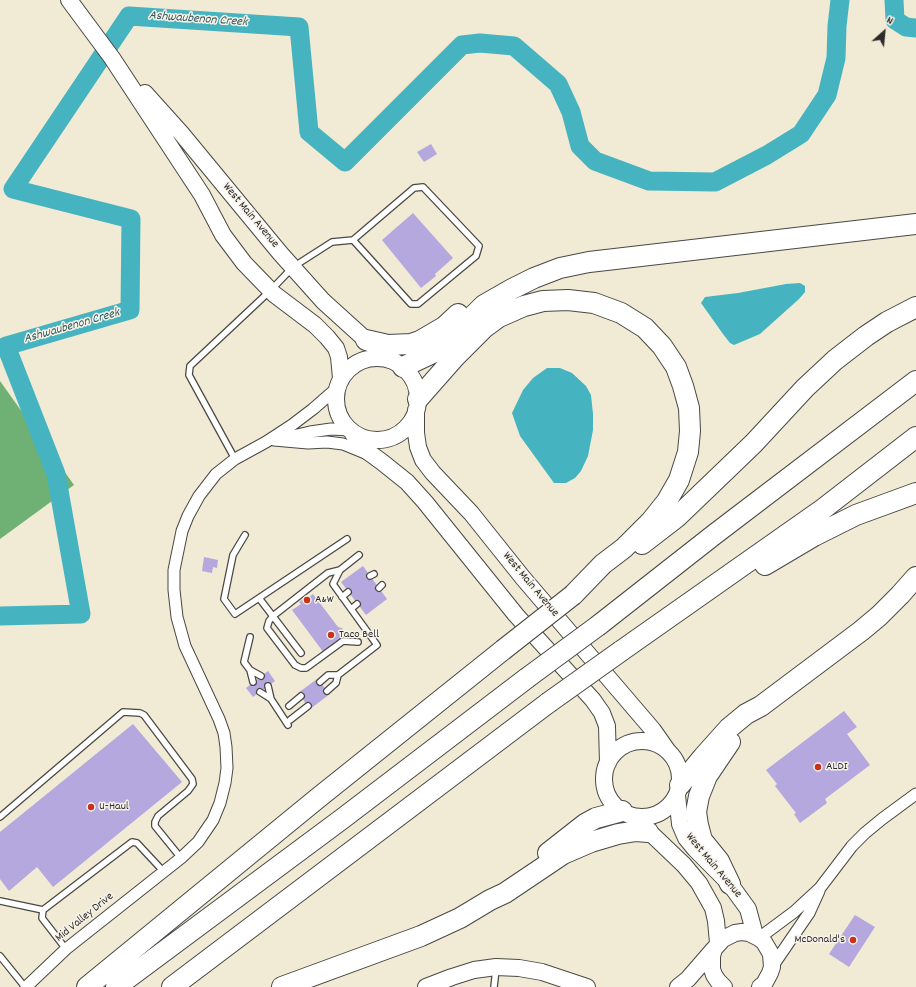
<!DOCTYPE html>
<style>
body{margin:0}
#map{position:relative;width:916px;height:987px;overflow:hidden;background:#f1ead4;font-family:Dekko,sans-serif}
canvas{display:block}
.north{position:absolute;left:864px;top:12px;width:40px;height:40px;-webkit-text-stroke:3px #f7f3e8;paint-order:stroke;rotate:27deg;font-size:11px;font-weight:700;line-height:16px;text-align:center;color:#2b2b2b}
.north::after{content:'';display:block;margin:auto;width:14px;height:18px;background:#2b2b2b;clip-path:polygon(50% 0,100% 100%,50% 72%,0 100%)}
</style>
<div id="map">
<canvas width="916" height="987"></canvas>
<div class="north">N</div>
</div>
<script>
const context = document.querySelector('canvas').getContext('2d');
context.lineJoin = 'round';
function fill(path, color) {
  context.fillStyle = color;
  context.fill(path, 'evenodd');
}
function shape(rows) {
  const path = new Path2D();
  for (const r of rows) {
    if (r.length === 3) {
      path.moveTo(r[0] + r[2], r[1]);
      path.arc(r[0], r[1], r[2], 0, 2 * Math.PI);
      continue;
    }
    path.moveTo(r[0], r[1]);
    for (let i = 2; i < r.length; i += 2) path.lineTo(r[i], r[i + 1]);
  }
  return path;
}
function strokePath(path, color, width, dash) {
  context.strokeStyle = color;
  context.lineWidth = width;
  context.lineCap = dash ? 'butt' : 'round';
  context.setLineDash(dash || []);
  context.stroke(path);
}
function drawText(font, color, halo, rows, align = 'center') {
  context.font = font + ' Dekko,sans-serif';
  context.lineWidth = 3;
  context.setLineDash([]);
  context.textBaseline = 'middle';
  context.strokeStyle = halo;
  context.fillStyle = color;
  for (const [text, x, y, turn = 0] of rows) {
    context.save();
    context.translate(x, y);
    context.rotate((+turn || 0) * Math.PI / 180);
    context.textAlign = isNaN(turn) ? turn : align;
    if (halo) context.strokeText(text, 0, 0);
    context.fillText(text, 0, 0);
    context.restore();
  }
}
fill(shape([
 [0,381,74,485,0,539]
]), '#6fb174');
fill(shape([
 [800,283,805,286,805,292,799,299,760,334,734,345,730,343,723,334,701,303,705,297,738,293,786,284],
 [547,368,560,368,572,373,586,386,591,395,593,414,593,430,588,456,581,471,575,478,566,483,554,483,520,436,512,413,523,390,533,378]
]), '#45b4c0');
strokePath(shape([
 [894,0,895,20,906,27,916,28],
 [0,616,81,614,56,474,6,346,130,310,131,219,13,189,129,16,299,27,309,132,345,162,462,45,480,43,514,46,558,84,571,112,580,146,595,161,649,181,715,182,767,155,801,134,827,95,836,58,837,26,840,0]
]), '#45b4c0', 19);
fill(shape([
 [431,144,437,154,424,162,417,152],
 [413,213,453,258,435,274,436,276,421,288,382,240],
 [204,557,218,560,217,568,213,567,212,573,202,571],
 [363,566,387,599,366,615,341,582],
 [313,594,338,627,342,628,344,631,343,634,345,637,324,653,292,610,301,604,299,602,303,599,304,601],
 [268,671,275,681,253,697,246,688],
 [317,679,330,694,310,709,298,693],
 [844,711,857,727,847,734,870,765,825,799,827,803,800,823,794,814,796,813,775,786,777,784,766,770],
 [133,724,182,782,53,887,37,867,9,891,0,879,0,832],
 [855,915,875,927,849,967,829,954]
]), '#b4a8df');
const service = shape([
 [235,459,189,375,190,366,271,290,293,267,332,242,353,240,411,304,418,304,476,256,479,246,423,187,414,188,353,240],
 [245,535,233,555,224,599,235,614,347,539],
 [340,570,328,573,273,616,269,621,267,628,295,665,301,668,306,668,343,641,358,642],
 [370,576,374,574],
 [379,588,382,585],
 [342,597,348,592],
 [259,598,301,653],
 [351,609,357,604],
 [250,637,244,662,250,670,261,676],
 [250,670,253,682],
 [320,682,328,675,338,675,377,645,333,584,340,570,359,555],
 [268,686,271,699,288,725],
 [327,691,336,683,338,675],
 [260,692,271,699],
 [289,706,301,696],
 [290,720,308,706],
 [0,817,123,712,140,713,144,715,192,779,193,784,188,791,158,816,155,822,155,826,181,858],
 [0,901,43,910],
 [66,949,42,918,43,910,132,842,137,843,164,872],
 [0,956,25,987],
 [494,987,496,969]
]);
const minor = shape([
 [284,438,310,432,331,429,350,430],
 [274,440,308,443,327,442,343,444,365,453],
 [759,938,794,912,820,888,852,846,865,833,882,819,916,794],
 [772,967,809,913,819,891],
 [26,987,66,949,181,858,198,842,213,820,220,803,225,783,227,768,226,747,224,733,219,719,185,646,177,617,174,590,174,570,182,531,188,516,199,496,216,474,235,459,266,442,292,425,313,409,336,389]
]);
const secondary = shape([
 [69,0,112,58,202,195,223,235,244,263,274,294,315,325,327,337,336,348,339,357,341,378],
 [145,93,181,133,280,253,323,301,366,340,398,364],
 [377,399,41],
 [416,410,416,433,418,447,423,460,433,473,471,513,523,578,653,730,667,750],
 [352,432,360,446,382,462,407,482,425,502,516,615,593,700,602,713,607,726,608,763],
 [642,779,38],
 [677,795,680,824,686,838,695,849,730,884,740,898,748,909,755,935],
 [640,823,684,865,699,883,713,908,716,921,718,943],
 [426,987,452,977,474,970,496,967,519,968,542,972,587,987],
 [678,987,688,979,714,949],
 [724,987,718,981,714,975,712,969,712,956,714,949,723,939,735,933,742,932,749,933,759,938,764,942,771,954,772,967,770,973,764,984,760,987]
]);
const motorway = shape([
 [366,340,388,345,411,344,420,341,444,327,458,314],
 [403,367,437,351,484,305,512,289,534,278,560,268,589,262,615,259,916,224],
 [418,399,455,357,484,328,499,317,524,306,543,301,568,300,594,303,621,313,645,328,662,346,676,367,683,386,689,408,690,431,688,452,679,480,667,501,651,521,624,548,603,564,573,595],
 [642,544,677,517,727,469,754,443,805,388,835,360,866,336,887,322,916,307],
 [765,565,814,536,856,515,916,493],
 [599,625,715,534,916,381],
 [621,651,823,509,916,437],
 [730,742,707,776,699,796,696,812,698,825,702,840,719,861,730,884],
 [680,785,703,757,729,728,746,714,761,706,861,631,879,616,900,595,916,577],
 [548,853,585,824,596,818,622,811],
 [87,987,318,798,503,650],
 [116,987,342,819,527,678],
 [172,987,548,703],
 [282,987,421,936,460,918,490,900,505,893,563,854,591,842,618,834,636,831,648,832]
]);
strokePath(service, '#494844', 8);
strokePath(minor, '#494844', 13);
strokePath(secondary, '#494844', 18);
strokePath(motorway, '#494844', 22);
strokePath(service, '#fff', 5.5);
strokePath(minor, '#fff', 11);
strokePath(secondary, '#fff', 16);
strokePath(motorway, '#fff', 20);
const motorwayBridge = shape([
 [503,650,573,595],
 [527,678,599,625],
 [548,703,621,651]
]);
strokePath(motorwayBridge, '#494844', 22, []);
strokePath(motorwayBridge, '#fff', 20);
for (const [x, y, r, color] of [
 [307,600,4,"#c8321e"],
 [331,635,4,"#c8321e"],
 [818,767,4,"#c8321e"],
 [91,807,4,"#c8321e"],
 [853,940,4,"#c8321e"]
]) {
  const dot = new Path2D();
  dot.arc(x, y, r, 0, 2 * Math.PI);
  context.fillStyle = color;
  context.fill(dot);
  strokePath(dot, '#f7f3e8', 1.5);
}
drawText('12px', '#2b2b2b', '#f7f3e8', [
 ["West Main Avenue",250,216,50],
 ["West Main Avenue",530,585,50],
 ["West Main Avenue",713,866,50],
 ["Mid Valley Drive",85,918,-39]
]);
drawText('12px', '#2b2b2b', '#f7f3e8', [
 ["A&W",315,600],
 ["Taco Bell",339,635],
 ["ALDI",826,767],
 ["U-Haul",99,807],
 ["McDonald's",845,940,"right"]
], 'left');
drawText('italic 13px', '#345b5f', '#f7f3e8', [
 ["Ashwaubenon Creek",198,20,4],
 ["Ashwaubenon Creek",72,327,-16]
]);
</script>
